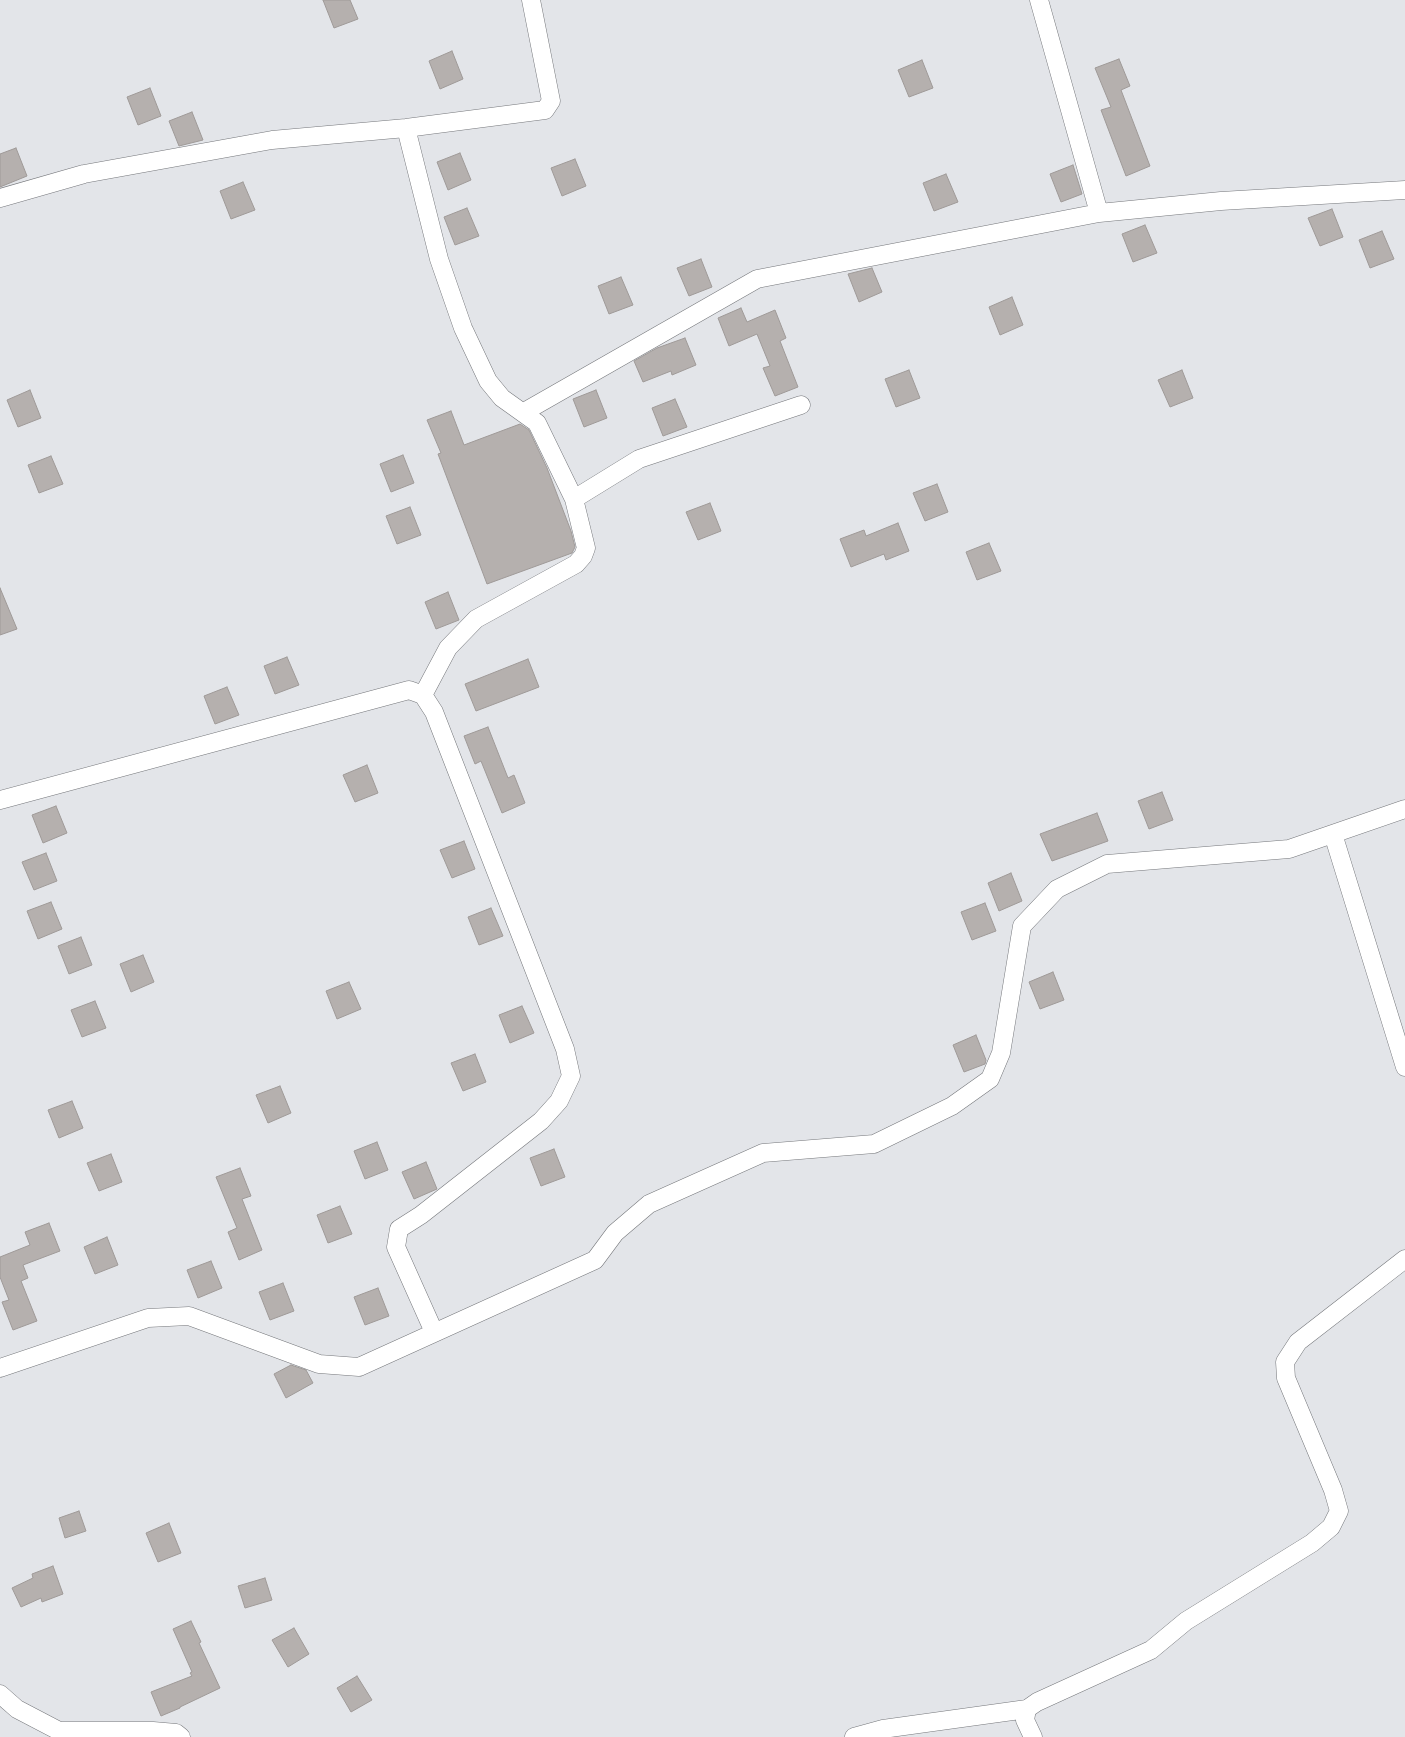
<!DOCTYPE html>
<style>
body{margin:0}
canvas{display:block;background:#e3e5e9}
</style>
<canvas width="1405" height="1737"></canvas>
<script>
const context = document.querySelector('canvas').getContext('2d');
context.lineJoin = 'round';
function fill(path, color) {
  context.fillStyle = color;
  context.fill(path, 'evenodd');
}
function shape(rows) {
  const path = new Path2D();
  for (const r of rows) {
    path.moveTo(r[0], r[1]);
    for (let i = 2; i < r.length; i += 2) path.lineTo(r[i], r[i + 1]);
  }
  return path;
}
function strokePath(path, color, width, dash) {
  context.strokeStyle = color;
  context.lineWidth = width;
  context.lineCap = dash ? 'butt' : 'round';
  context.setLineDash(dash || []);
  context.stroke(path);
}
const building = shape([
 [323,0,350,0,358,19,334,28,323,0],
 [452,51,463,79,440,89,429,61,452,51],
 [1119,59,1130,86,1121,90,1150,166,1126,176,1101,110,1111,107,1095,68,1119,59],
 [922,60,933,88,909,97,898,70,922,60],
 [150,88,161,116,138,125,127,97,150,88],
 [192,112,203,140,179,146,169,121,192,112],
 [16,148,27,176,0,187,0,154,16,148],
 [460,153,471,180,448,190,437,162,460,153],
 [575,159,586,186,562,196,551,168,575,159],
 [1073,165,1082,194,1061,202,1050,174,1073,165],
 [946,174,958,202,934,211,923,183,946,174],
 [243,182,255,210,231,219,220,191,243,182],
 [467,208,479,236,455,245,444,217,467,208],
 [1332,209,1343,237,1320,246,1308,218,1332,209],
 [1145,225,1157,253,1133,262,1122,234,1145,225],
 [1382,231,1394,259,1370,268,1359,240,1382,231],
 [701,259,712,287,689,296,677,268,701,259],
 [872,268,882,292,859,302,848,274,872,268],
 [621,277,633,305,609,314,598,286,621,277],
 [1012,297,1023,325,1000,335,989,307,1012,297],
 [741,308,747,322,775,310,786,338,780,341,798,387,775,396,763,368,770,366,757,334,729,346,718,318,741,308],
 [685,338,696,365,672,375,671,371,643,382,634,361,657,348,685,338],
 [909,370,920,398,896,407,885,379,909,370],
 [1182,370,1193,398,1170,407,1158,380,1182,370],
 [30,390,41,418,18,427,7,400,30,390],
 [596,390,607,418,584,427,573,399,596,390],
 [675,399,687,427,663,436,652,408,675,399],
 [451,411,464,445,520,424,529,430,547,468,571,531,575,547,572,553,487,584,438,454,441,453,427,420,451,411],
 [403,455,414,483,391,492,380,464,403,455],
 [51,456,63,484,39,493,28,465,51,456],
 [937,484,948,512,925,521,913,493,937,484],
 [710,503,721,531,698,540,686,512,710,503],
 [410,507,421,535,397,544,386,516,410,507],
 [898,523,909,551,886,560,884,554,851,567,840,539,864,530,866,536,898,523],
 [989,543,1001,571,977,580,966,552,989,543],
 [0,588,17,629,0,635,0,588],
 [448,592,459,620,436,629,425,602,448,592],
 [287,657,299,685,275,694,264,666,287,657],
 [528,659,539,687,476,711,465,684,528,659],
 [227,687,239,715,215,724,204,696,227,687],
 [488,727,508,778,514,775,525,803,502,813,481,761,475,764,464,736,488,727],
 [367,765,378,793,355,802,343,775,367,765],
 [1162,792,1173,820,1149,829,1138,801,1162,792],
 [56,806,67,833,43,843,32,815,56,806],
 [1097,813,1108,841,1052,861,1040,834,1097,813],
 [464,841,475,869,452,878,440,850,464,841],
 [46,853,57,881,34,890,22,862,46,853],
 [1011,873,1022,901,999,911,988,883,1011,873],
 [51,902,62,929,38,939,27,911,51,902],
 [985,903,996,931,972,940,961,912,985,903],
 [491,908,503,936,479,945,468,917,491,908],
 [81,937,92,965,69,974,58,946,81,937],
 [143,955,154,982,131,992,120,964,143,955],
 [1053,972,1064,1000,1040,1009,1029,982,1053,972],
 [349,982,361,1009,337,1019,326,991,349,982],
 [95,1001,106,1028,82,1037,71,1010,95,1001],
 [522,1006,534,1033,510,1043,499,1015,522,1006],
 [976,1035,986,1060,985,1064,964,1072,953,1045,976,1035],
 [475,1054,486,1082,463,1091,451,1063,475,1054],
 [280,1086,291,1113,268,1123,256,1095,280,1086],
 [72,1101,83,1128,59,1138,48,1110,72,1101],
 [377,1142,388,1170,365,1179,354,1151,377,1142],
 [554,1149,565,1177,541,1186,530,1158,554,1149],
 [111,1154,122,1182,99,1191,87,1163,111,1154],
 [426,1162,437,1189,414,1199,402,1172,426,1162],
 [240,1168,251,1196,242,1199,262,1250,239,1260,228,1232,237,1228,216,1177,240,1168],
 [340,1206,352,1234,328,1243,317,1215,340,1206],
 [49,1223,60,1251,23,1265,28,1278,21,1281,37,1321,13,1330,2,1302,9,1300,0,1277,0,1257,30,1245,25,1232,49,1223],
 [107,1237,118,1265,95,1274,84,1247,107,1237],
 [211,1261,222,1288,198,1298,187,1270,211,1261],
 [283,1283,294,1311,270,1320,259,1292,283,1283],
 [378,1288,389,1316,365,1325,354,1297,378,1288],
 [291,1365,306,1370,313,1383,286,1398,274,1374,291,1365],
 [79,1511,86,1531,65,1538,59,1518,79,1511],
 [169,1523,181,1553,158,1562,146,1533,169,1523],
 [53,1566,63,1594,42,1602,41,1598,21,1607,12,1588,33,1578,32,1574,53,1566],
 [265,1578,272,1600,245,1608,238,1586,265,1578],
 [191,1621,201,1642,199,1643,220,1688,180,1707,180,1708,161,1716,151,1692,192,1676,190,1673,192,1672,173,1629,191,1621],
 [294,1628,309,1654,288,1667,272,1640,294,1628],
 [357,1676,372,1700,351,1712,337,1688,357,1676]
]);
fill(building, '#b5b0ae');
strokePath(building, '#9f9a98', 1);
const minor = shape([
 [1039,0,1099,213],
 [406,128,439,259,463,328,488,381,502,398,537,423,574,499,586,548,583,556,576,564,476,619,448,648,423,695],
 [0,198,84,174,272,140,406,128,545,110,551,101,531,0],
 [524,412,757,279,1099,213,1221,201,1405,190],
 [574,499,639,459,801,405],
 [0,800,409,690,423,695,434,712,565,1049,571,1076,559,1101,541,1121,421,1215,399,1229,396,1247,434,1332],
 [1333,834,1405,1067],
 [0,1368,148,1318,189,1316,319,1364,359,1367,595,1260,615,1233,649,1204,763,1153,874,1144,952,1106,990,1079,1001,1053,1022,926,1057,889,1107,864,1289,849,1405,809],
 [0,1694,17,1709,59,1731,153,1731,176,1733,181,1737],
 [854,1737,883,1729,1027,1709],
 [1033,1737,1025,1720,1027,1709,1037,1702,1151,1650,1186,1621,1312,1543,1331,1527,1339,1511,1333,1490,1286,1378,1285,1362,1298,1342,1405,1259]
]);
strokePath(minor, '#75777b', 19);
strokePath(minor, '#fff', 18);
</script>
